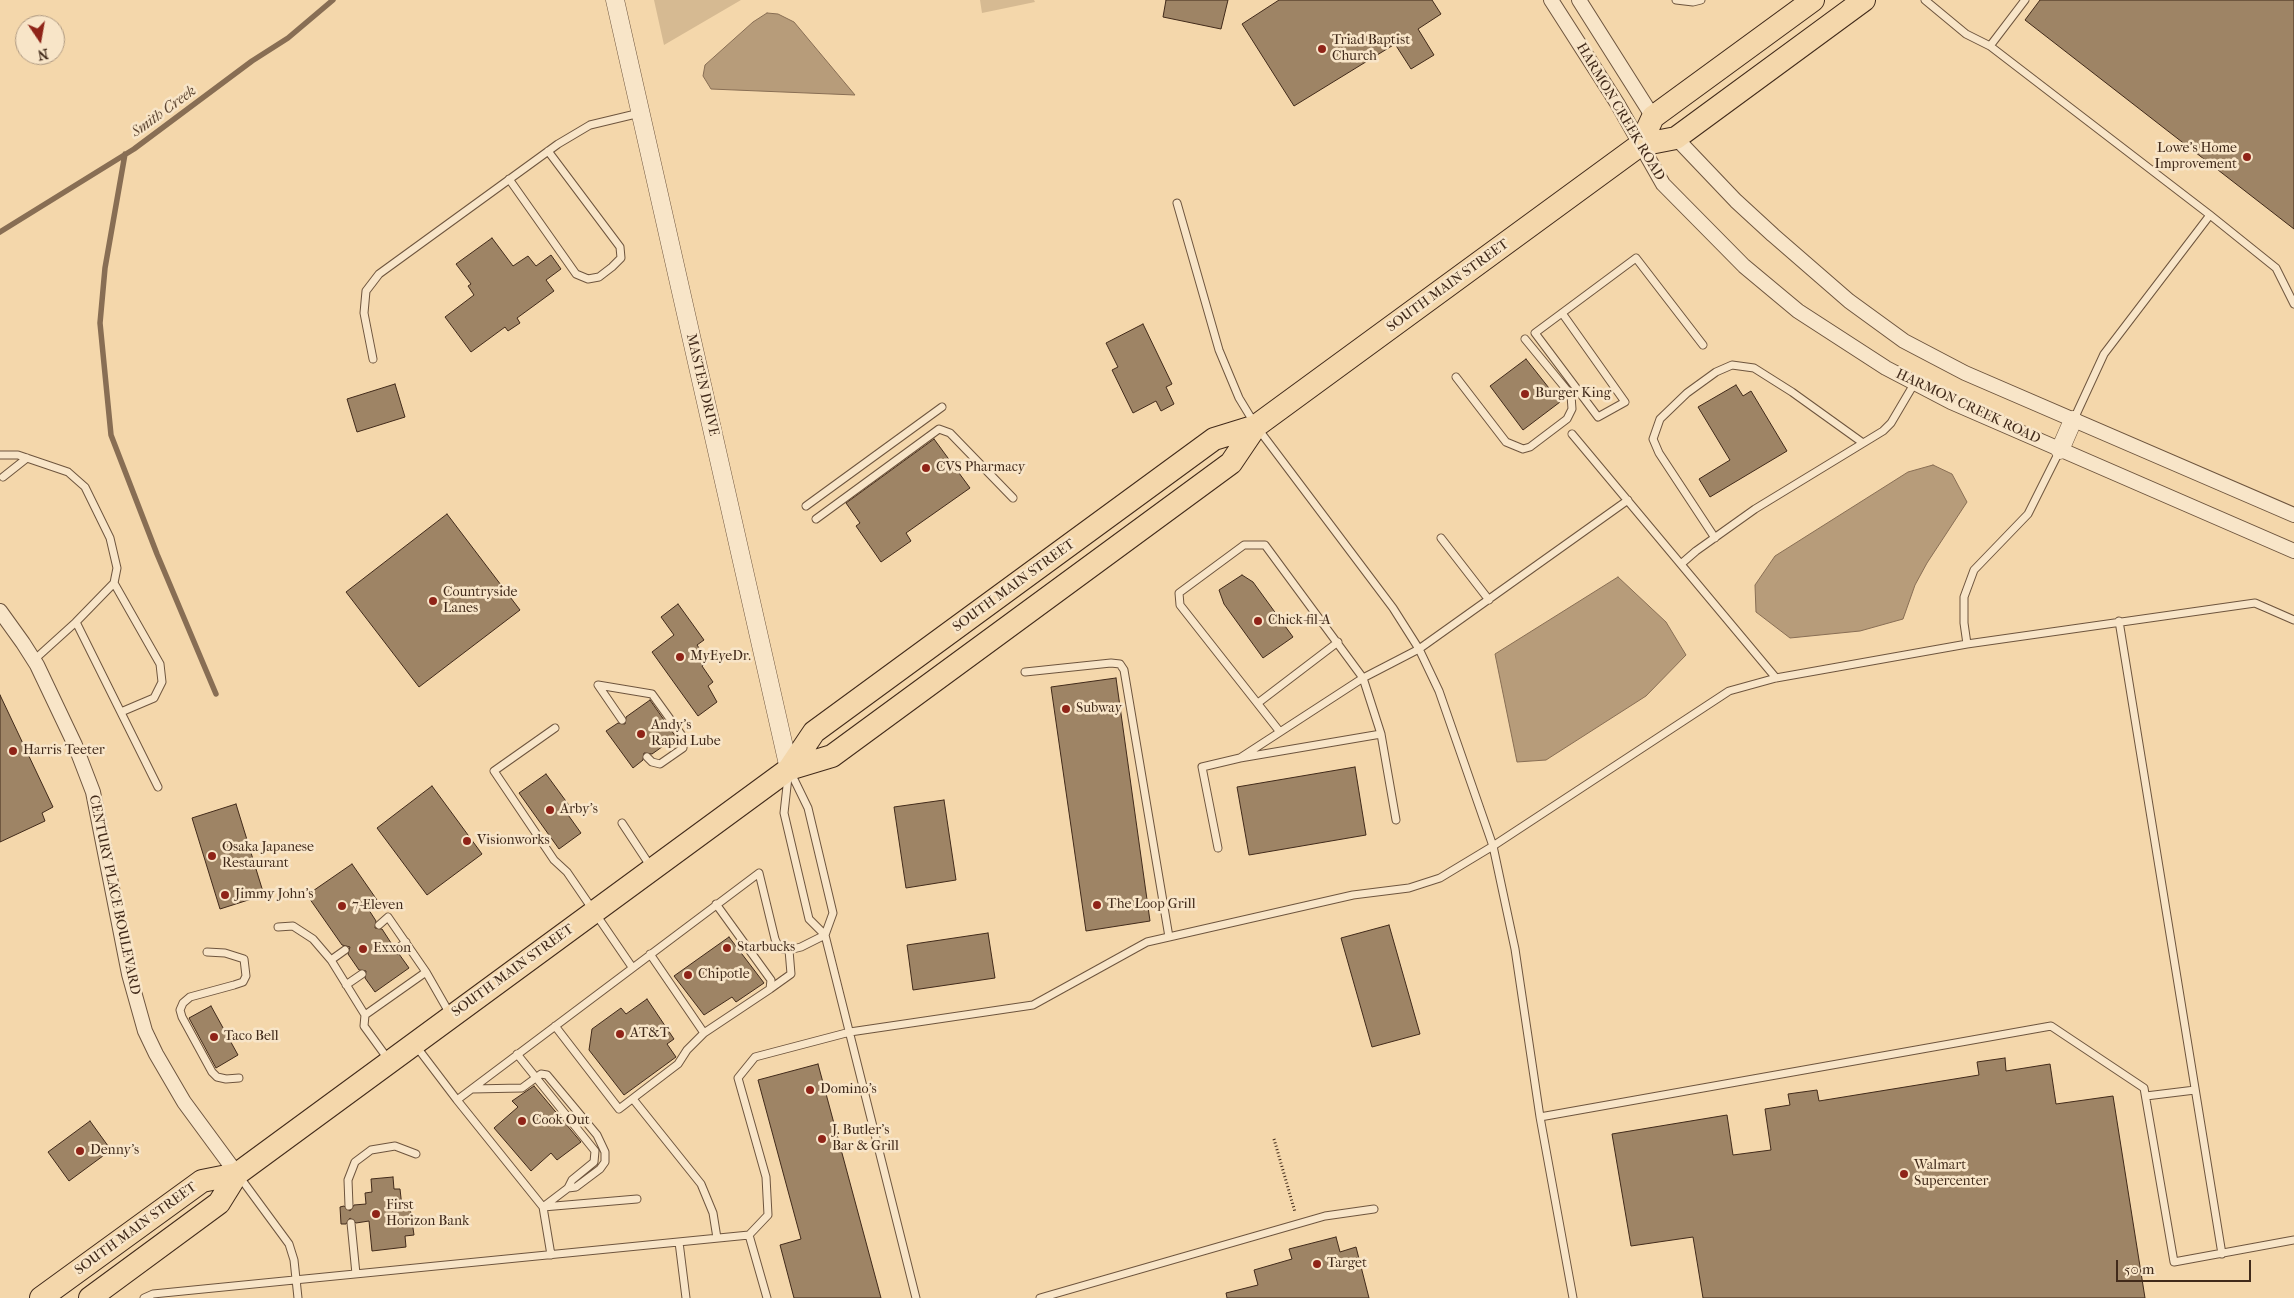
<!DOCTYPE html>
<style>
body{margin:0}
#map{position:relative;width:2294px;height:1298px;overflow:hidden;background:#f4d7ab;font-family:"IM FELL French Canon",serif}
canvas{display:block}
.north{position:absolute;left:15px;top:15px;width:50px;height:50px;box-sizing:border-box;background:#f8e5c8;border:1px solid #af9a82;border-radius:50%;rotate:168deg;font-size:14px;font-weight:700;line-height:20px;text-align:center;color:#412a1a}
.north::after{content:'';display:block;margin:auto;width:18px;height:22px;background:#8f2418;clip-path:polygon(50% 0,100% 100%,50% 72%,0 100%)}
.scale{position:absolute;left:2116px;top:1260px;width:135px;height:22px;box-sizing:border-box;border:2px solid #412a1a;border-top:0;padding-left:6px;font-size:15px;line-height:18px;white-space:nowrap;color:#412a1a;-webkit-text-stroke:4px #f8e5c8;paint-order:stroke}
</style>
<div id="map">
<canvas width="2294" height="1298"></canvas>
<div class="north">N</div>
<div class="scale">50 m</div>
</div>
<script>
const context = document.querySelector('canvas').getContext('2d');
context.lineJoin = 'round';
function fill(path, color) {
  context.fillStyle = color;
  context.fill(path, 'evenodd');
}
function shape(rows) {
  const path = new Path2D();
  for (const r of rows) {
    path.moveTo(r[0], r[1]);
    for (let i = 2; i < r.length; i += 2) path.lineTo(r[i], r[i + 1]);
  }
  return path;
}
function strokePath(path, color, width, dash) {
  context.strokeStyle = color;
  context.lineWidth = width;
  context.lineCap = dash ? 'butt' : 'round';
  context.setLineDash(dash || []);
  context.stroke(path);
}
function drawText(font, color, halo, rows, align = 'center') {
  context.font = font + ' "IM FELL French Canon",serif';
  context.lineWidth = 5;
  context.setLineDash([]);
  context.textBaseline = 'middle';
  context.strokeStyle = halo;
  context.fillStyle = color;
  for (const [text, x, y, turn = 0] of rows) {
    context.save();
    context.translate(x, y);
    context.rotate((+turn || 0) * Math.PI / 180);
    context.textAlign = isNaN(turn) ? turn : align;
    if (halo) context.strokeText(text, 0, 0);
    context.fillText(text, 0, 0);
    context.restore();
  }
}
fill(shape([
 [654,0,741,0,664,45],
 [980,0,1034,0,1035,2,982,13]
]), '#d6ba92');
const water = shape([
 [767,13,778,14,794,22,855,95,711,89,703,76,705,65,753,22,767,13],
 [1933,465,1952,474,1967,502,1927,563,1915,585,1903,619,1860,631,1790,638,1756,612,1755,585,1775,556,1908,472,1933,465],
 [1618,577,1666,622,1686,655,1646,696,1546,760,1517,762,1495,654,1618,577]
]);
fill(water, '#b79c7a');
strokePath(water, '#886e54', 1);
strokePath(shape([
 [125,154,105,268,100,323,111,435,157,554,216,694],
 [0,232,134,149,252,61,288,38,333,0]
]), '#886e54', 5.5);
const building = shape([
 [1166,0,1228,0,1221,29,1163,17,1166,0],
 [1279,0,1432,0,1441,14,1418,29,1434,55,1411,69,1395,44,1294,106,1242,24,1279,0],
 [2040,0,2294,0,2294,229,2025,20,2040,0],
 [492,238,513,266,528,256,536,266,551,255,561,269,546,280,554,291,517,318,520,323,508,331,505,327,471,352,445,317,474,295,468,286,471,284,456,264,492,238],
 [1143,324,1172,384,1166,387,1174,404,1161,411,1156,401,1133,413,1112,370,1118,367,1106,343,1143,324],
 [1526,359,1560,402,1523,430,1490,386,1526,359],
 [395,384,405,417,357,432,347,399,395,384],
 [1736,385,1743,396,1751,391,1787,451,1710,497,1699,479,1730,460,1698,407,1736,385],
 [934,439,970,488,906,533,911,541,881,562,856,526,860,523,846,503,934,439],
 [447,514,520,610,419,687,346,592,447,514],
 [1242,575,1253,582,1293,637,1263,658,1224,604,1219,590,1242,575],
 [678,604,704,640,697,645,708,661,702,666,713,682,708,686,717,702,698,716,652,652,674,635,661,617,678,604],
 [1116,678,1150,921,1086,931,1051,687,1116,678],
 [0,695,53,807,42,813,45,821,0,842,0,695],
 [650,700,676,737,652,754,644,753,643,760,633,768,606,731,618,723,625,724,626,717,650,700],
 [1355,767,1366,835,1249,855,1237,787,1355,767],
 [546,774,571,808,566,812,581,833,559,849,519,793,546,774],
 [432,786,482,854,427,895,377,828,432,786],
 [944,800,956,880,906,888,894,807,944,800],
 [236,804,264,895,220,909,192,818,236,804],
 [352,864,377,900,367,907,376,921,375,928,382,929,393,946,392,953,399,954,409,968,375,992,365,978,366,971,359,970,348,954,350,947,342,945,307,895,352,864],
 [1389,925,1420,1034,1372,1047,1341,938,1389,925],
 [988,933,995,978,913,990,907,945,988,933],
 [729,937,764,983,736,1002,732,997,704,1015,674,976,729,937],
 [647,999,674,1039,667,1044,676,1057,624,1095,589,1050,592,1029,621,1008,626,1014,647,999],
 [211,1006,238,1055,216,1068,189,1018,211,1006],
 [2005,1058,2006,1071,2050,1064,2056,1104,2113,1096,2145,1298,1703,1298,1693,1237,1631,1246,1612,1134,1727,1115,1733,1155,1771,1150,1765,1109,1790,1105,1788,1094,1817,1090,1819,1101,1979,1075,1977,1062,2005,1058],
 [818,1064,881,1298,794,1298,780,1245,801,1239,758,1080,818,1064],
 [534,1086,581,1142,557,1160,551,1153,531,1171,494,1128,518,1107,512,1101,534,1086],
 [90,1121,111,1150,69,1181,48,1152,90,1121],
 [393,1177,394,1189,400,1189,402,1207,410,1207,414,1235,405,1236,406,1247,372,1251,369,1221,356,1223,350,1218,346,1224,341,1224,340,1207,344,1206,350,1211,354,1205,366,1204,365,1193,372,1192,371,1179,393,1177],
 [1336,1237,1340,1252,1356,1247,1369,1298,1227,1298,1226,1293,1258,1285,1254,1270,1292,1259,1289,1249,1336,1237]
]);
fill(building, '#9e8465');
strokePath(building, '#412a1a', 1);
const service = shape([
 [1676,0,1693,2,1701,0],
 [1925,0,1966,34,1990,46,2210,215,2276,268,2294,304],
 [1990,46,2025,0],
 [509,179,576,274,588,279,599,277,612,267,621,258,620,247,548,151],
 [1177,203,1219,350,1239,398,1256,426,1393,608,1419,649,1439,691,1493,846,1515,949,1540,1117,1573,1298],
 [1562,313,1625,402,1598,417,1535,333,1562,313,1636,258,1703,345],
 [373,359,364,313,366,291,379,274,558,144,590,125,640,113],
 [1456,377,1506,442,1523,449,1530,447,1567,419,1572,409,1571,395,1525,339],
 [2074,419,2104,354,2210,215],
 [1572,434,1776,678],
 [0,455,18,455,68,472,85,487,110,538,117,568,114,583,76,622],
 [3,477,27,458],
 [806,506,942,407],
 [816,519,939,429,950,433,1013,498],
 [1441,538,1489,600],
 [1715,538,1659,453,1653,439,1660,419,1687,393,1716,372,1732,365,1754,368,1792,392,1863,443],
 [1681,564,1696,551,1755,509,1883,431,1891,423,1914,384],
 [114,583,160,664,162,682,154,698,121,712],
 [2119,621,2222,1254],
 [1967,644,1964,623,1964,597,1974,570,2028,514,2060,450],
 [34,660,76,622,158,787],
 [1025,672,1111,663,1120,664,1124,670,1169,937],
 [1258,703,1338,642],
 [622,720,598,685,652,694,683,737,683,748,660,764,652,762,647,757],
 [555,728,494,771,554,860,567,872,632,967],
 [1381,734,1363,678,1265,545,1244,545,1179,593,1180,605,1280,732,1363,678,1419,649,1628,500],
 [1240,758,1381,734,1396,820],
 [788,777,784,813,809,919,825,935,916,1298],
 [622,823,651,867],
 [1218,848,1202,767,1240,758,1280,732],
 [379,925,388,917,426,972],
 [278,927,293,926,313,939,331,960,365,1015],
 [396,950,406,942],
 [207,952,225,953,244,959,246,976,243,982,234,985,190,997,183,1003,180,1010,182,1017,212,1072,217,1077,226,1079,239,1078],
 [650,954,704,1033,770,989,771,980,716,904],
 [331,960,345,950],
 [346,985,362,974],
 [770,989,791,974,789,950],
 [555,1026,619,1109,678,1064,687,1050,704,1033],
 [416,1046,457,1100,759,873,775,939,779,948,789,950,801,947,825,935,833,913,808,808,790,771],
 [517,1054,595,1151,594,1162,572,1180,568,1188,543,1207],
 [388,1059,364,1026,365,1015,426,972,450,1014],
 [472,1089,522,1088,541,1074,547,1075,597,1135,605,1152,605,1162,600,1169,576,1187,568,1188],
 [2146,1096,2195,1090],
 [633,1099,701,1184,713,1213,717,1238],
 [457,1100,543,1207,551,1255],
 [1540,1117,2051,1026,2144,1088,2174,1262,2294,1240],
 [239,1176,289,1244,294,1260,298,1298],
 [349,1206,348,1180,355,1162,371,1150,395,1146,416,1154],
 [543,1207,637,1199],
 [351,1223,356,1274],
 [749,1235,767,1298],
 [679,1242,686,1298],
 [144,1298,153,1294,749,1235,768,1215,766,1177,738,1078,755,1057,850,1032,1033,1005,1147,942,1353,895,1409,888,1440,878,1493,846,1729,691,1776,678,1967,644,2255,603,2294,620],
 [1040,1298,1325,1216,1374,1209]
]);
const minor = shape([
 [1551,0,1617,103,1663,184,1744,266,1798,311,1886,368,1951,402,2294,551],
 [1579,0,1653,117],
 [1676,138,1736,201,1773,235,1849,301,1904,341,1965,373,2294,515],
 [0,611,23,643,37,665,75,745,93,792,129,974,145,1031,156,1054,184,1102,237,1174]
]);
const tertiary = shape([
 [615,0,789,769],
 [2060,450,2073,420]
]);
const primary = shape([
 [1640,145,1653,117,1813,0],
 [789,769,814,732,1214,439,1256,426],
 [41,1298,202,1181,237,1174],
 [90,1298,219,1203,237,1174,789,769,832,756,1001,632,1231,463,1256,426,1640,145,1676,138,1864,0]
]);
strokePath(service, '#6e553e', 9);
strokePath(minor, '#6e553e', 16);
strokePath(tertiary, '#6e553e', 19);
strokePath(primary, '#412a1a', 24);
strokePath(shape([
 [1274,1139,1295,1212]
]), '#412a1a', 3, [1, 2.5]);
strokePath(service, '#f8e5c8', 7);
strokePath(minor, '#f8e5c8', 14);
strokePath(tertiary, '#f8e5c8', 18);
strokePath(primary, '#f4d7ab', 22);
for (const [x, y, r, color] of [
 [1322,49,5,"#8f2418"],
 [2247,157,5,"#8f2418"],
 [1525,394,5,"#8f2418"],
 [926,468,5,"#8f2418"],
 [433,601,5,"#8f2418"],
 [1258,621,5,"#8f2418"],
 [680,657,5,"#8f2418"],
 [1066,709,5,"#8f2418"],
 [641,734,5,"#8f2418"],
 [13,751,5,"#8f2418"],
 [550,810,5,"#8f2418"],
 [467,841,5,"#8f2418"],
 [212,856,5,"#8f2418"],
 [225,895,5,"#8f2418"],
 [1097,905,5,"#8f2418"],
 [342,906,5,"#8f2418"],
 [727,948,5,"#8f2418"],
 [363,949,5,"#8f2418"],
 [688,975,5,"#8f2418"],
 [620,1034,5,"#8f2418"],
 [214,1037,5,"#8f2418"],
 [810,1090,5,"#8f2418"],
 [522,1121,5,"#8f2418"],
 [822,1139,5,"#8f2418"],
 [80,1151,5,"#8f2418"],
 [1904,1174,5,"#8f2418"],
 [376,1214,5,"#8f2418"],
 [1317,1264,5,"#8f2418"]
]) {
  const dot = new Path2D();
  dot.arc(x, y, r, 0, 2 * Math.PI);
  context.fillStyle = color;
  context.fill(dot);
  strokePath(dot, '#f8e5c8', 2);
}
drawText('14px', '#412a1a', '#f8e5c8', [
 ["Triad Baptist",1332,41],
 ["Church",1332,57],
 ["Lowe's Home",2237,149,"right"],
 ["Improvement",2237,165,"right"],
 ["Burger King",1535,394],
 ["CVS Pharmacy",936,468],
 ["Countryside",443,593],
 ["Lanes",443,609],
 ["Chick-fil-A",1268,621],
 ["MyEyeDr.",690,657],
 ["Subway",1076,709],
 ["Andy's",651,726],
 ["Rapid Lube",651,742],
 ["Harris Teeter",23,751],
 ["Arby's",560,810],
 ["Visionworks",477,841],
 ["Osaka Japanese",222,848],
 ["Restaurant",222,864],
 ["Jimmy John's",235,895],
 ["The Loop Grill",1107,905],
 ["7-Eleven",352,906],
 ["Starbucks",737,948],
 ["Exxon",373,949],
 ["Chipotle",698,975],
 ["AT&T",630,1034],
 ["Taco Bell",224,1037],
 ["Domino's",820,1090],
 ["Cook Out",532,1121],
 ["J. Butler's",832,1131],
 ["Bar & Grill",832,1147],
 ["Denny's",90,1151],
 ["Walmart",1914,1166],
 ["Supercenter",1914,1182],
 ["First",386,1206],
 ["Horizon Bank",386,1222],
 ["Target",1327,1264]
], 'left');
drawText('14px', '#412a1a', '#f8e5c8', [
 ["HARMON CREEK ROAD",1620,112,59],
 ["SOUTH MAIN STREET",1448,286,-36],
 ["MASTEN DRIVE",702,385,77],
 ["HARMON CREEK ROAD",1968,407,25],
 ["SOUTH MAIN STREET",1014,586,-36],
 ["CENTURY PLACE BOULEVARD",114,895,78],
 ["SOUTH MAIN STREET",513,971,-36],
 ["SOUTH MAIN STREET",136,1229,-36]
]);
drawText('italic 15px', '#5e4632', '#f8e5c8', [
 ["Smith Creek",164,112,-36]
]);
</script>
